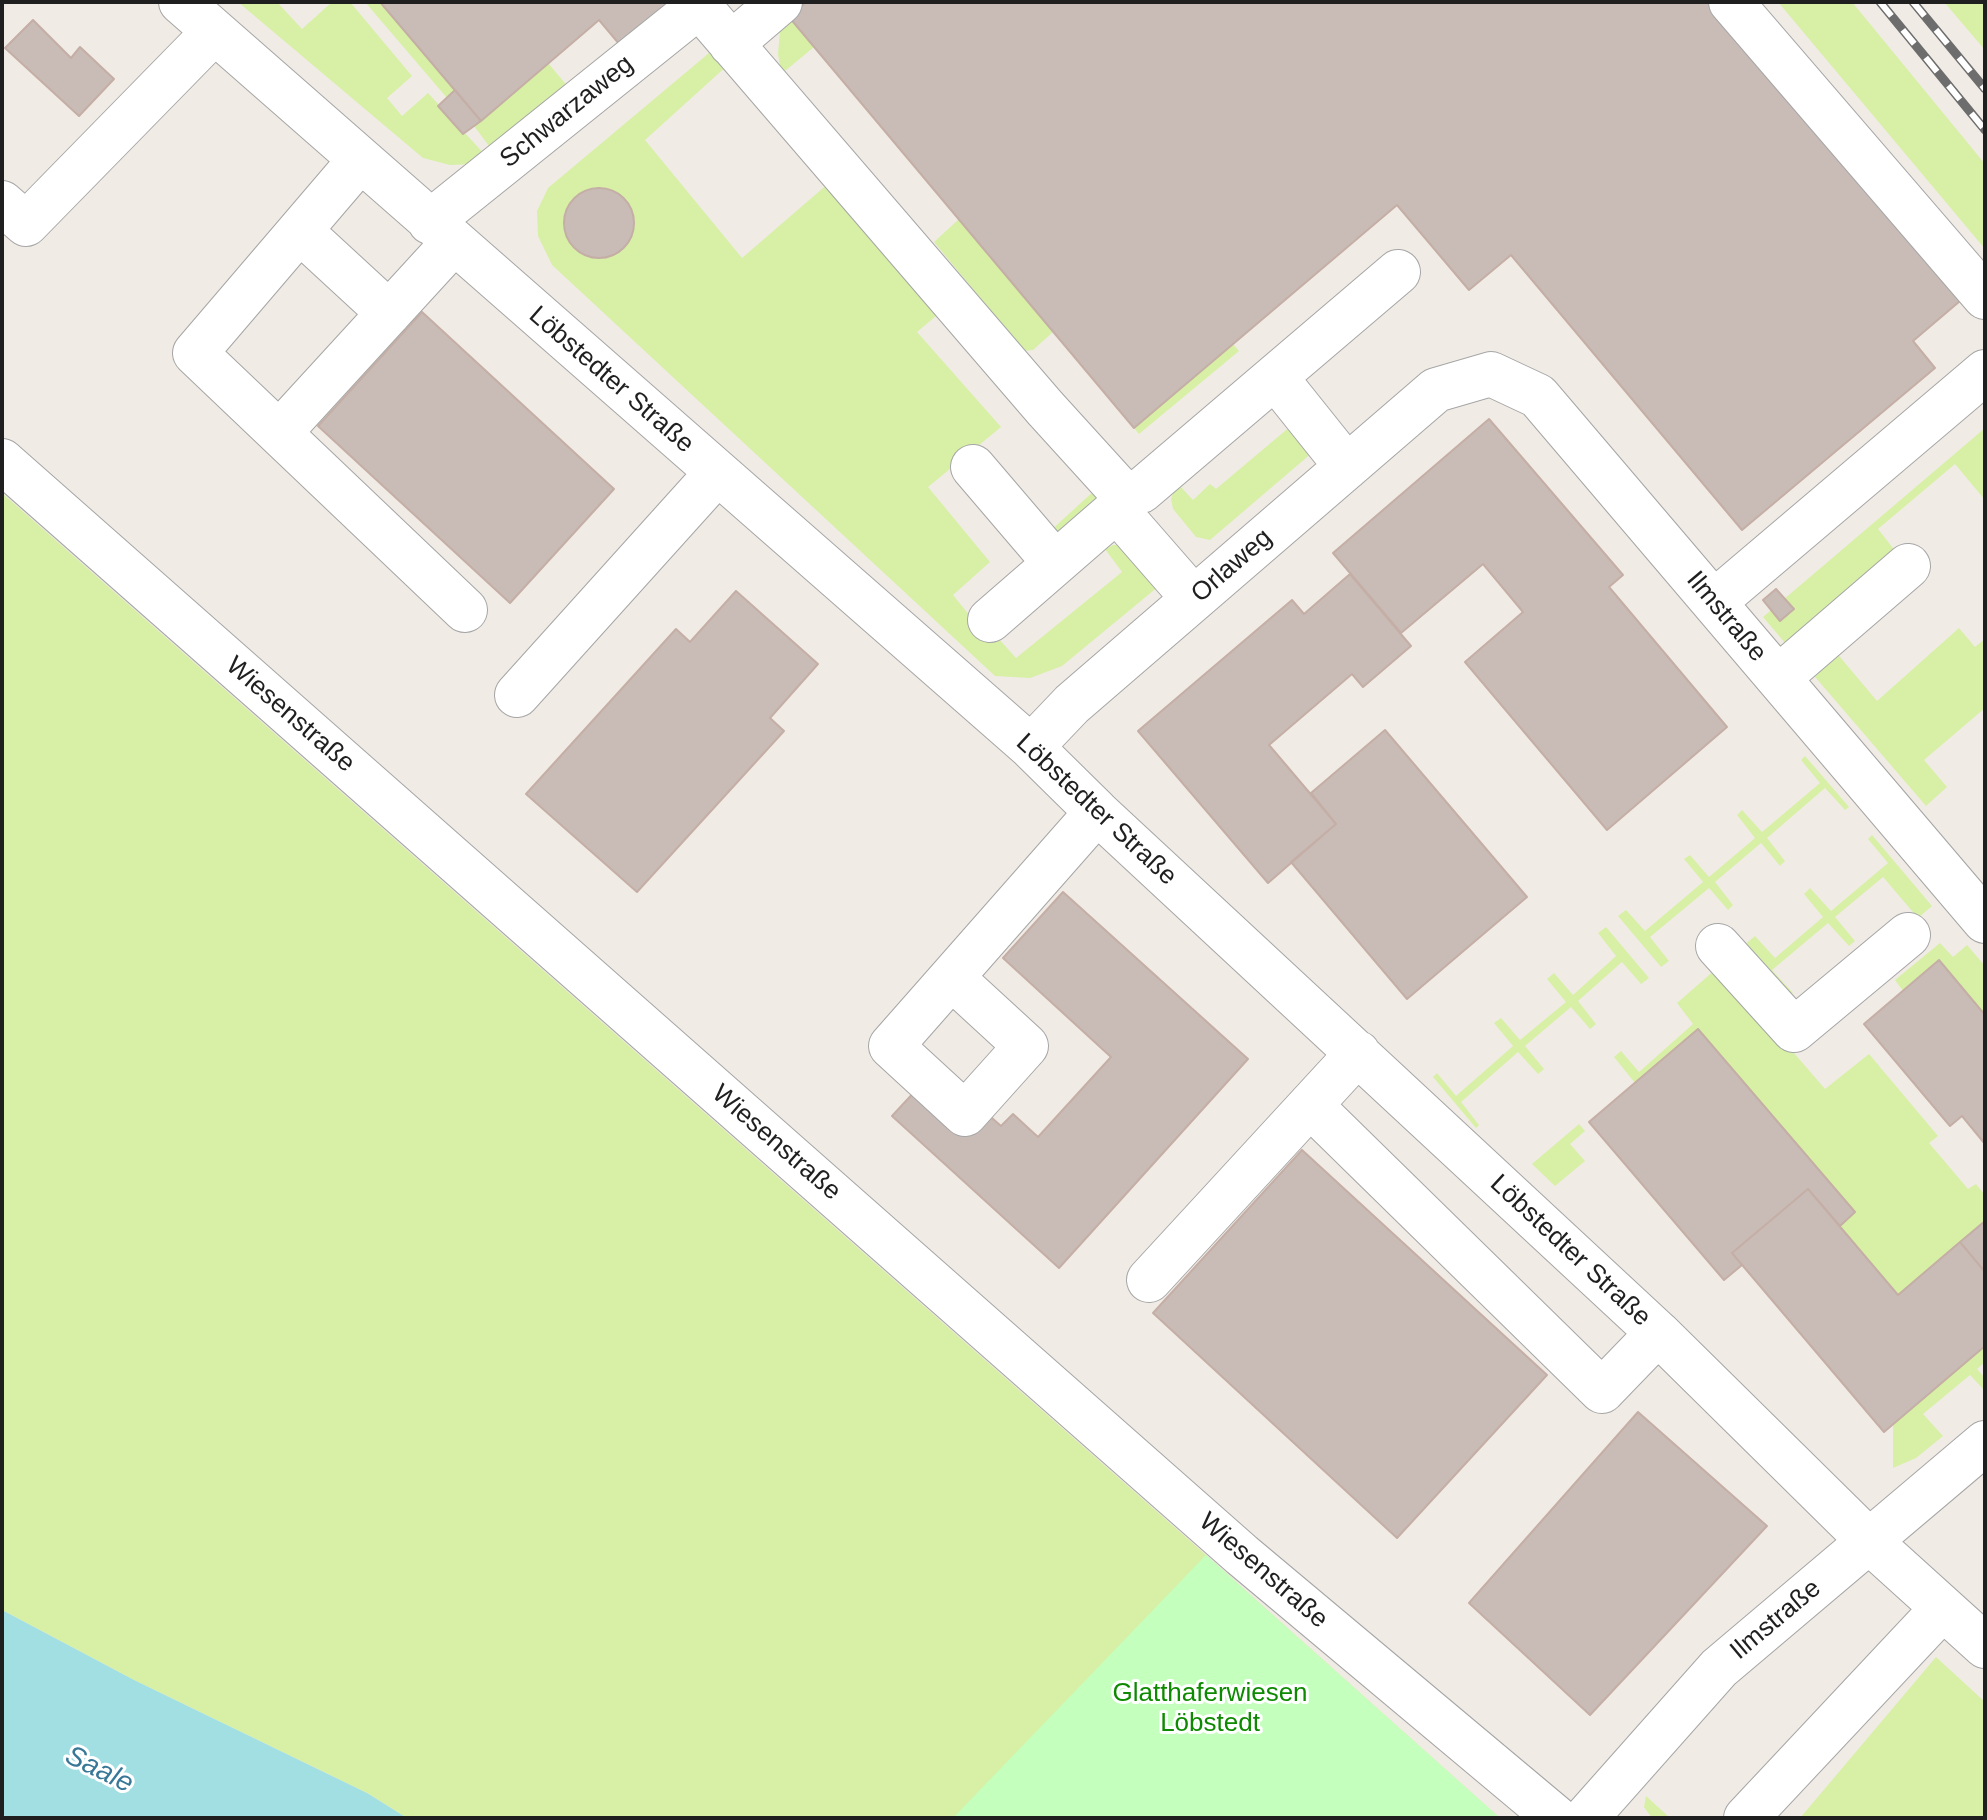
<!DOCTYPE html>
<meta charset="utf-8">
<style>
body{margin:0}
#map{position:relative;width:1987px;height:1820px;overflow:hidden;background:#f1ebe5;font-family:Helvetica,sans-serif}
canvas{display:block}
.frame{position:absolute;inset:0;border:4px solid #1f1f1f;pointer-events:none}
</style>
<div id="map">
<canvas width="1987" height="1820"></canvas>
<div class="frame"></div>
</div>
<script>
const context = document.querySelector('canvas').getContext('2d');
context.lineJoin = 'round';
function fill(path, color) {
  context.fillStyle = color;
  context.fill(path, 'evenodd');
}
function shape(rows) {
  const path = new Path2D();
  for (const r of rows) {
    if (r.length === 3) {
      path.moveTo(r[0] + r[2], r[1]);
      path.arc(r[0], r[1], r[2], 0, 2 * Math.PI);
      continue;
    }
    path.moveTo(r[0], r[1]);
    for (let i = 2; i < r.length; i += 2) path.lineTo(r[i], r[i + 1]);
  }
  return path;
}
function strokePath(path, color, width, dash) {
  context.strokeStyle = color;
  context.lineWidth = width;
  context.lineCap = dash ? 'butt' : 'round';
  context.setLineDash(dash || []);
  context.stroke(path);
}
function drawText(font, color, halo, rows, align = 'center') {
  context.font = font + ' Helvetica,sans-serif';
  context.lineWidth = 6;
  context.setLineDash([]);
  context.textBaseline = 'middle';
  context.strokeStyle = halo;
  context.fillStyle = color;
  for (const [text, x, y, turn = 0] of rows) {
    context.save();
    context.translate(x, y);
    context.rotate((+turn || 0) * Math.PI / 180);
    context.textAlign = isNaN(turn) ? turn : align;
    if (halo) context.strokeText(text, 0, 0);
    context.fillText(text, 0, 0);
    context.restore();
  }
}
fill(shape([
 [238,2,277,2,302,29,332,2,350,2,412,76,387,98,402,116,428,93,488,158,473,164,450,165,423,158],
 [365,2,380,2,455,90,447,98],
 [1778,2,1852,2,1985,164,1985,249],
 [1945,2,1985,2,1985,50,1944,2],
 [789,17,814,47,785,71,780,66,778,54,780,30],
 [715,48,729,64,645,140,742,258,830,182,942,311,917,332,1001,427,928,487,990,562,953,595,992,643,998,638,1016,658,1122,572,1105,549,1113,545,1124,545,1159,586,1062,666,1030,678,995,676,552,265,538,236,537,211,548,188],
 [548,63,570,89,495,154,474,126],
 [959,219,1053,332,1033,350,1024,351,934,242],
 [1233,344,1239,351,1139,434,1134,428],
 [1298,420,1313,452,1210,540,1196,537,1173,509,1171,499,1174,490,1179,485,1193,500,1210,484,1216,489],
 [1985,428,1985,500,1955,464,1878,529,1896,552,1791,650,1763,617],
 [1095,490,1098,497,1063,534,1049,532],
 [2,493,1206,1555,1500,1818,407,1818,367,1793,134,1680,2,1610],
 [1959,628,1975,647,1985,639,1985,708,1924,760,1947,787,1926,806,1810,671,1835,651,1877,701],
 [1805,756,1849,807,1845,810,1825,788,1767,838,1785,861,1780,866,1761,843,1715,882,1733,905,1728,910,1709,888,1650,937,1669,961,1661,967,1618,916,1626,910,1645,931,1703,882,1684,859,1690,855,1709,877,1755,838,1737,815,1742,810,1762,832,1820,783,1801,760],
 [1872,835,1932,906,1918,918,1883,877,1835,917,1855,941,1849,946,1828,923,1772,970,1793,993,1788,996,1743,946,1755,936,1775,958,1823,917,1804,894,1810,888,1831,911,1888,863,1868,839],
 [1606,927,1649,978,1641,984,1622,962,1578,1001,1596,1024,1590,1029,1571,1007,1525,1046,1544,1069,1538,1074,1518,1052,1461,1102,1479,1125,1476,1128,1433,1077,1437,1073,1456,1096,1513,1046,1494,1023,1501,1018,1520,1040,1566,1002,1547,979,1554,973,1573,995,1616,956,1598,933],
 [1940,943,1953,957,1967,945,1985,966,1985,1015,1939,961,1903,991,1895,980],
 [1716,969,1744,995,1825,1089,1869,1054,1938,1136,1929,1143,1968,1189,1976,1184,1985,1195,1985,1221,1898,1295,1840,1226,1855,1212,1699,1030,1635,1083,1614,1057,1621,1051,1639,1072,1693,1024,1677,1003],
 [1579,1124,1585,1131,1570,1144,1585,1161,1555,1186,1532,1164],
 [1985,1346,1985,1362,1977,1369,1985,1378,1985,1391,1970,1375,1923,1414,1943,1436,1916,1458,1893,1468,1893,1424],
 [1936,1657,1985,1702,1985,1818,1800,1818],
 [1646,1796,1670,1818,1652,1818,1644,1807]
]), '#d7f0a6');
fill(shape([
 [1206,1555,1266,1609,1500,1818,953,1818]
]), '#c4ffbe');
fill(shape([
 [2,1610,134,1680,367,1793,407,1818,8,1818,2,1814]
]), '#a1dfe3');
const building = shape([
 [380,2,671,2,620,45,599,20,481,121,380,2],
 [806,2,1709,2,1960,301,1913,341,1935,368,1742,530,1511,255,1469,290,1397,205,1134,428,789,17,806,2],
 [33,20,71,58,80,47,114,79,79,116,5,48,33,20],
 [455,90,481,121,463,134,438,106,455,90],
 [599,223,35],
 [422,312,614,489,510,603,318,426,422,312],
 [1489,419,1623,575,1609,587,1727,727,1607,830,1465,662,1523,612,1483,564,1401,633,1333,553,1489,419],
 [1350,574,1411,646,1363,687,1352,674,1269,745,1336,824,1268,883,1138,731,1292,600,1304,614,1350,574],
 [1776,589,1794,609,1780,621,1763,600,1776,589],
 [736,591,818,664,770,718,784,731,637,892,526,794,676,629,690,642,736,591],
 [1385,730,1527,897,1407,999,1291,862,1336,824,1311,793,1385,730],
 [1063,892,1248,1059,1059,1268,892,1116,918,1088,984,1111,1001,1126,1013,1114,1038,1137,1111,1057,1003,958,1063,892],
 [1939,960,1985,1015,1985,1144,1962,1116,1950,1126,1864,1024,1939,960],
 [1698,1029,1855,1212,1840,1226,1808,1189,1732,1253,1742,1265,1724,1280,1589,1122,1698,1029],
 [1302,1150,1547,1375,1397,1538,1153,1313,1302,1150],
 [1808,1189,1898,1295,1960,1242,1985,1272,1985,1346,1884,1432,1732,1253,1808,1189],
 [1985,1221,1985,1272,1960,1242,1985,1221],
 [1638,1412,1767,1526,1590,1715,1469,1603,1638,1412]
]);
fill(building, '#c9bcb7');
strokePath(building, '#c4aea5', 2);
const minor = shape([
 [181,2,1031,747,1097,812,1658,1333,1870,1542,1985,1646],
 [1731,2,1985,297],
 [699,6,1045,408,1115,485,1126,494,1141,491,1398,272],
 [731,44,780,2],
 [360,160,195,353,465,610],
 [2,203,26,224,214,32],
 [430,222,704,2],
 [300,231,389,313],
 [1275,377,1347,467],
 [279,433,454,242],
 [2,461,1242,1555,1556,1818],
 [973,467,1055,563],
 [1714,602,1985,372],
 [990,620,1112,514,1119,513,1194,599],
 [1778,678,1908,566],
 [517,695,717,473],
 [1031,747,1072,704,1436,390,1491,374,1538,396,1985,921],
 [1718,946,1794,1030,1908,935],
 [952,978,1026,1046,965,1114,891,1046,1097,812],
 [1310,1105,1602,1391,1658,1333],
 [1149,1280,1358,1053],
 [1586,1818,1719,1668,1985,1443],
 [1746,1818,1943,1608]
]);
strokePath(minor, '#a6a6a6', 46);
strokePath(minor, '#fff', 44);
const rail = shape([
 [1880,2,1985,130],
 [1913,2,1985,89]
]);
strokePath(rail, '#6d6d6d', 9);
strokePath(rail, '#fff', 6, [18]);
drawText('26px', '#1f1f1f', '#fff', [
 ["Schwarzaweg",567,112,-39],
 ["Löbstedter Straße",611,380,41],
 ["Orlaweg",1232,566,-41],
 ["Ilmstraße",1726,617,50],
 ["Wiesenstraße",290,715,41],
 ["Löbstedter Straße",1096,810,43],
 ["Wiesenstraße",776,1143,41],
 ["Löbstedter Straße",1570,1251,43],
 ["Wiesenstraße",1263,1571,41],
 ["Ilmstraße",1776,1620,-40]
]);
drawText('26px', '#0d8a01', '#fff', [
 ["Glatthaferwiesen",1210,1694],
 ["Löbstedt",1210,1724]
]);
drawText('italic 28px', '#387797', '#fff', [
 ["Saale",99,1770,26]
]);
</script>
